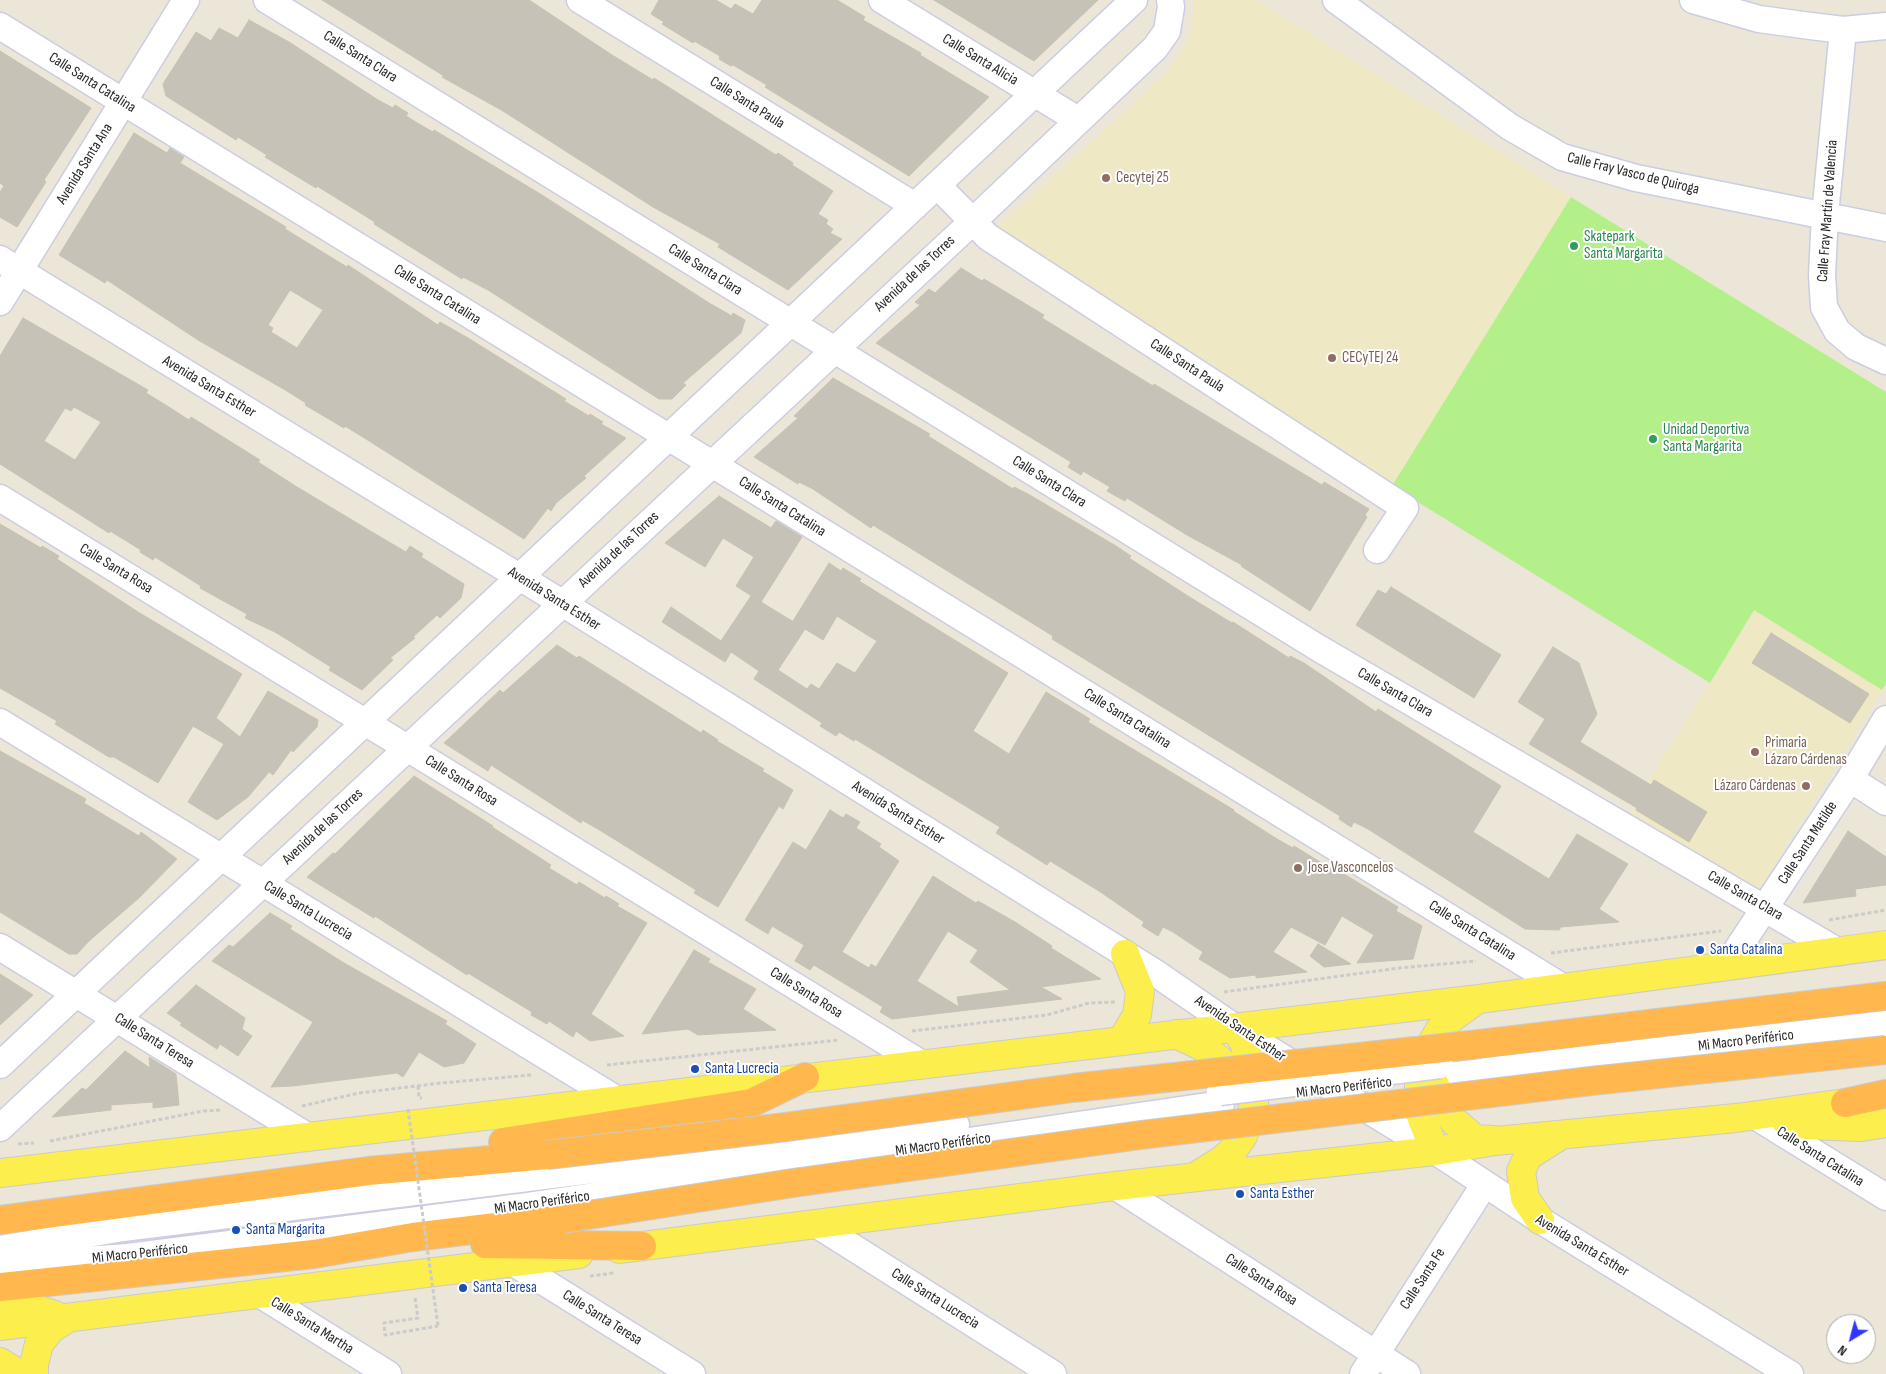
<!DOCTYPE html>
<meta charset="utf-8">
<style>
body{margin:0}
#map{position:relative;width:1886px;height:1374px;overflow:hidden;background:#ebe6d7;font-family:"Sofia Sans Condensed",sans-serif}
canvas{display:block}
.north{position:absolute;left:1826px;top:1314px;width:50px;height:50px;box-sizing:border-box;background:#fff;border:1px solid #a9a9a9;border-radius:50%;rotate:217deg;font-size:14px;font-weight:700;line-height:20px;text-align:center;color:#272727}
.north::after{content:'';display:block;margin:auto;width:18px;height:22px;background:#3036ff;clip-path:polygon(50% 0,100% 100%,50% 72%,0 100%)}
</style>
<div id="map">
<canvas width="1886" height="1374"></canvas>
<div class="north">N</div>
</div>
<script>
const context = document.querySelector('canvas').getContext('2d');
context.lineJoin = 'round';
function fill(path, color) {
  context.fillStyle = color;
  context.fill(path, 'evenodd');
}
function shape(rows) {
  const path = new Path2D();
  for (const r of rows) {
    path.moveTo(r[0], r[1]);
    for (let i = 2; i < r.length; i += 2) path.lineTo(r[i], r[i + 1]);
  }
  return path;
}
function strokePath(path, color, width, dash) {
  context.strokeStyle = color;
  context.lineWidth = width;
  context.lineCap = dash ? 'butt' : 'round';
  context.setLineDash(dash || []);
  context.stroke(path);
}
function drawText(font, color, halo, rows, align = 'center') {
  context.font = font + ' "Sofia Sans Condensed",sans-serif';
  context.lineWidth = 4;
  context.setLineDash([]);
  context.textBaseline = 'middle';
  context.strokeStyle = halo;
  context.fillStyle = color;
  for (const [text, x, y, turn = 0] of rows) {
    context.save();
    context.translate(x, y);
    context.rotate((+turn || 0) * Math.PI / 180);
    context.textAlign = isNaN(turn) ? turn : align;
    if (halo) context.strokeText(text, 0, 0);
    context.fillText(text, 0, 0);
    context.restore();
  }
}
fill(shape([
 [1193,0,1256,0,1571,197,1392,486,994,230,1170,70,1189,37,1194,6],
 [1754,610,1882,690,1756,894,1628,814]
]), '#efe8c4');
fill(shape([
 [1571,197,1886,392,1886,684,1882,690,1754,610,1710,683,1392,486]
]), '#b4f089');
const building = shape([
 [322,0,529,0,612,55,653,80,654,78,776,155,778,153,793,163,792,165,833,191,818,214,828,220,826,224,833,229,830,233,842,239,788,290,718,247,720,244,653,207,503,111,442,77,444,76,322,0],
 [659,0,716,0,731,9,735,4,753,14,762,0,837,0,865,17,863,20,921,53,920,55,989,97,909,176,765,87,767,85,733,65,731,66,719,59,720,56,694,41,693,43,662,24,664,22,651,14,659,0],
 [934,0,1098,0,1034,61,934,0],
 [249,20,289,42,378,100,393,108,395,105,408,113,406,116,419,124,433,132,434,130,542,195,709,303,732,316,733,313,745,320,741,333,683,383,686,385,672,399,659,399,488,290,463,277,462,279,374,224,375,222,317,186,316,188,265,157,267,155,238,137,236,140,166,96,163,84,196,32,211,41,219,28,238,38,249,20],
 [0,51,91,108,44,180,46,182,17,227,0,217,0,192,4,186,0,183,0,51],
 [134,133,167,153,170,148,184,157,180,163,286,227,285,229,347,267,348,265,438,325,440,322,468,338,566,399,564,401,589,416,590,414,603,422,601,424,626,438,584,476,586,478,556,503,551,511,548,508,524,539,366,439,345,426,344,428,305,405,306,403,287,391,198,340,107,280,105,283,59,255,134,133],
 [290,290,323,310,297,348,271,332,273,328,268,325,290,290],
 [961,268,982,281,984,279,1044,315,1042,318,1153,386,1154,384,1322,485,1324,482,1369,509,1365,515,1367,517,1310,611,1241,566,1242,565,1187,535,1127,498,1125,501,1107,491,1110,487,1083,471,1081,475,1068,467,1071,462,876,343,920,305,915,302,929,289,935,293,961,268],
 [23,318,148,390,146,393,164,404,189,420,191,417,260,460,258,462,297,487,377,535,406,552,410,546,423,554,421,557,464,584,461,598,440,618,437,615,413,637,415,638,390,658,393,660,362,690,329,670,331,667,275,632,245,618,247,614,200,588,201,586,155,557,153,560,140,552,141,550,110,531,109,533,0,464,0,356,23,318],
 [74,407,101,422,75,460,44,441,65,408,71,411,74,407],
 [833,378,930,434,928,436,1013,489,1014,487,1028,494,1116,546,1131,556,1129,558,1191,598,1232,623,1233,622,1289,658,1290,656,1304,663,1376,712,1378,709,1501,786,1473,832,1549,879,1577,834,1628,864,1599,909,1619,922,1561,927,1559,930,1525,929,1368,829,1354,822,1351,827,1339,819,1340,816,1052,639,1053,636,894,538,873,525,871,528,813,489,799,482,798,484,754,457,798,418,794,416,833,378],
 [719,496,771,528,776,521,802,537,761,602,736,586,754,557,723,538,705,567,665,543,719,496],
 [0,524,41,548,42,546,59,556,57,559,138,612,242,674,216,718,240,737,268,691,318,720,317,727,293,752,291,750,273,775,269,772,248,797,217,820,188,802,224,744,193,726,158,783,114,757,109,757,55,724,57,721,0,688,0,524],
 [829,563,841,571,843,568,861,579,859,581,1008,673,973,731,1009,754,1046,692,1090,719,1088,722,1234,810,1233,811,1277,839,1293,848,1294,846,1330,868,1331,866,1398,907,1396,911,1422,926,1413,959,1357,963,1374,935,1342,916,1325,945,1291,927,1273,952,1307,972,1256,978,1256,975,1230,978,1199,959,1203,952,1173,932,1163,927,1158,936,1142,926,1144,922,1099,891,1050,861,1047,865,996,833,1000,827,855,739,854,741,839,732,836,736,820,726,822,723,754,679,759,671,731,652,725,662,662,622,671,607,721,641,751,596,797,624,793,621,829,563],
 [837,616,877,641,855,673,837,663,819,689,811,684,807,689,778,670,805,629,823,640,837,616],
 [1391,587,1501,655,1474,698,1356,625,1378,590,1386,594,1391,587],
 [1771,633,1869,694,1850,723,1752,663,1771,633],
 [557,645,577,658,579,656,701,733,703,730,718,740,717,741,764,769,762,771,793,790,783,809,779,806,718,907,694,893,696,890,598,829,582,820,581,823,491,765,488,771,444,743,500,690,503,693,557,645],
 [1553,647,1579,663,1597,714,1580,742,1651,785,1654,780,1707,812,1689,842,1636,810,1637,808,1529,744,1545,719,1518,702,1553,647],
 [0,751,86,799,84,803,139,836,141,832,177,859,139,898,89,941,77,954,69,954,0,912,0,751],
 [414,776,493,826,492,827,551,865,549,868,577,885,579,882,605,898,606,896,619,904,617,906,647,923,591,1014,624,1036,590,1041,576,1031,573,1037,549,1021,547,1024,531,1015,532,1012,481,981,468,973,467,975,375,916,374,918,307,877,333,853,335,854,414,776],
 [830,810,843,818,846,814,860,822,856,828,881,844,879,847,899,861,842,952,869,968,871,964,876,967,933,876,976,903,978,901,1015,922,1052,946,1051,948,1101,979,1041,987,1062,999,892,1019,880,1012,883,1007,814,965,810,970,795,961,804,945,772,926,768,934,745,920,793,842,806,850,830,810],
 [948,931,978,950,970,962,1010,990,957,997,959,1007,917,981,948,931],
 [1848,831,1886,857,1886,885,1855,889,1856,896,1803,903,1848,831],
 [270,913,292,926,290,929,344,963,447,1021,445,1024,476,1044,464,1063,444,1067,419,1052,403,1077,397,1073,293,1086,271,1087,313,1022,212,961,229,945,233,947,270,913],
 [1318,944,1351,964,1324,967,1310,956,1318,944],
 [694,950,710,959,708,962,756,989,743,1009,776,1030,698,1035,688,1029,642,1034,694,950],
 [0,974,33,995,0,1025,0,974],
 [196,985,245,1018,242,1029,252,1036,238,1056,220,1044,217,1049,180,1025,182,1023,167,1013,196,985],
 [125,1051,150,1068,149,1057,176,1074,179,1105,153,1108,153,1102,111,1105,111,1110,52,1117,82,1088,86,1090,125,1051]
]);
fill(building, '#c6c2b7');
strokePath(building, '#c6c2b1', 1);
const minor = shape([
 [267,0,1320,649,1839,952],
 [580,0,915,206],
 [882,0,1078,120],
 [1336,0,1510,127,1562,157,1636,178,1886,228],
 [1693,0,1759,19,1803,25,1843,30,1886,26],
 [0,26,1564,988],
 [1843,30,1825,215,1822,275,1824,307,1837,331,1856,347,1886,361],
 [937,185,988,237,1405,508,1377,550],
 [0,259,562,603,1154,972,1244,1034,1435,1151,1540,1220,1790,1374],
 [0,302,186,0],
 [0,498,922,1064],
 [0,722,616,1099],
 [1850,779,1886,802],
 [0,947,307,1136],
 [1727,965,1850,779,1886,719],
 [0,1065,1134,0],
 [1437,1077,1886,1024],
 [1755,1116,1886,1197],
 [0,1128,971,223,1155,48,1167,31,1171,7,1170,0],
 [1115,1186,1407,1374],
 [816,1224,1053,1374],
 [0,1249,123,1228,956,1125],
 [512,1262,692,1374],
 [0,1266,128,1257,528,1206,1221,1104],
 [261,1295,388,1374],
 [1363,1374,1484,1185]
]);
const major = shape([
 [1176,1034,1203,1047,1221,1061,1233,1078,1237,1090],
 [1122,1040,1137,1015,1140,991,1125,954],
 [1432,1078,1444,1107,1454,1121,1475,1139,1494,1140],
 [1786,1121,1806,1125,1861,1127,1886,1123],
 [1435,1151,1422,1119,1419,1104,1419,1073,1423,1059,1439,1031,1450,1019,1478,999],
 [0,1173,1479,999,1886,945],
 [1198,1175,1222,1160,1234,1149,1243,1136,1254,1105,1254,1073,1244,1043,1234,1027],
 [1540,1220,1525,1198,1521,1171,1528,1156,1558,1137],
 [619,1249,1115,1186,1435,1151,1495,1141,1736,1118,1845,1103],
 [0,1297,55,1315],
 [0,1326,579,1254],
 [0,1362,19,1374],
 [34,1374,34,1364,39,1344,51,1329,68,1318]
]);
const highway = shape([
 [1480,1044,1886,996],
 [1845,1103,1886,1094],
 [503,1142,751,1103,805,1077],
 [0,1220,368,1171,547,1155],
 [485,1244,642,1246],
 [0,1287,314,1254,413,1237,563,1219]
]);
strokePath(minor, '#cccde2', 29);
strokePath(major, '#cbcbcb', 30);
strokePath(highway, '#cbcbcb', 30);
strokePath(shape([
 [1829,920,1886,910],
 [1551,953,1721,931],
 [1224,992,1399,968,1476,961],
 [912,1031,1047,1015,1089,1003,1116,1002],
 [607,1065,839,1040],
 [418,1086,419,1098,422,1098],
 [302,1106,359,1093,441,1083,531,1075],
 [50,1141,203,1111,221,1110],
 [18,1144,34,1143],
 [590,1276,614,1273],
 [415,1298,418,1318,384,1323,385,1335,438,1326]
]), '#cbcbcb', 3, [4, 2.5]);
strokePath(minor, '#fff', 26);
strokePath(major, '#fbee4d', 28);
strokePath(highway, '#ffb74e', 28);
const minorBridge = shape([
 [1220,1092,1440,1065]
]);
const highwayBridge = shape([
 [547,1155,786,1127,1073,1088,1480,1044],
 [563,1219,793,1183,1141,1135,1591,1081,1886,1050]
]);
strokePath(minorBridge, '#cccde2', 29, []);
strokePath(highwayBridge, '#cbcbcb', 30, []);
strokePath(shape([
 [408,1109,438,1326]
]), '#cbcbcb', 3, [4, 2.5]);
strokePath(minorBridge, '#fff', 26);
strokePath(highwayBridge, '#ffb74e', 28);
for (const [x, y, r, color] of [
 [1106,178,5,"#8d6e63"],
 [1574,246,5,"#2e9e5b"],
 [1332,358,5,"#8d6e63"],
 [1653,439,5,"#2e9e5b"],
 [1755,752,5,"#8d6e63"],
 [1806,786,5,"#8d6e63"],
 [1298,868,5,"#8d6e63"],
 [1700,950,5,"#1a4fb4"],
 [695,1069,5,"#1a4fb4"],
 [1240,1194,5,"#1a4fb4"],
 [236,1230,5,"#1a4fb4"],
 [463,1288,5,"#1a4fb4"]
]) {
  const dot = new Path2D();
  dot.arc(x, y, r, 0, 2 * Math.PI);
  context.fillStyle = color;
  context.fill(dot);
  strokePath(dot, '#fff', 2);
}
drawText('15px', '#272727', '#fff', [
 ["Calle Santa Clara",360,57,32],
 ["Calle Santa Alicia",980,60,31],
 ["Calle Santa Catalina",92,83,32],
 ["Calle Santa Paula",747,103,32],
 ["Avenida Santa Ana",85,164,-58],
 ["Calle Fray Vasco de Quiroga",1633,174,14],
 ["Calle Fray Martín de Valencia",1828,211,-86],
 ["Calle Santa Clara",705,270,32],
 ["Avenida de las Torres",915,274,-43],
 ["Calle Santa Catalina",437,295,32],
 ["Calle Santa Paula",1187,366,33],
 ["Avenida Santa Esther",209,387,31],
 ["Calle Santa Clara",1049,482,32],
 ["Calle Santa Catalina",782,507,32],
 ["Avenida de las Torres",619,550,-43],
 ["Calle Santa Rosa",116,569,31],
 ["Avenida Santa Esther",554,599,32],
 ["Calle Santa Clara",1395,693,30],
 ["Calle Santa Catalina",1127,719,32],
 ["Calle Santa Rosa",461,781,32],
 ["Avenida Santa Esther",898,813,32],
 ["Avenida de las Torres",323,827,-43],
 ["Calle Santa Matilde",1808,843,-57],
 ["Calle Santa Clara",1745,896,30],
 ["Calle Santa Lucrecia",308,911,31],
 ["Calle Santa Catalina",1472,931,32],
 ["Calle Santa Rosa",806,993,32],
 ["Avenida Santa Esther",1240,1029,34],
 ["Calle Santa Teresa",154,1041,32],
 ["Mi Macro Periférico",1746,1041,-7],
 ["Mi Macro Periférico",1344,1088,-7],
 ["Mi Macro Periférico",943,1145,-8],
 ["Calle Santa Catalina",1820,1157,32],
 ["Mi Macro Periférico",542,1203,-8],
 ["Avenida Santa Esther",1582,1246,31],
 ["Mi Macro Periférico",140,1254,-6],
 ["Calle Santa Fe",1423,1279,-57],
 ["Calle Santa Rosa",1261,1280,33],
 ["Calle Santa Lucrecia",935,1299,32],
 ["Calle Santa Teresa",602,1318,32],
 ["Calle Santa Martha",312,1326,32]
]);
drawText('15px', '#785e54', '#fff', [
 ["Cecytej 25",1116,178],
 ["CECyTEJ 24",1342,358],
 ["Primaria",1765,743],
 ["Lázaro Cárdenas",1765,760],
 ["Lázaro Cárdenas",1796,786,"right"],
 ["Jose Vasconcelos",1308,868]
], 'left');
drawText('15px', '#27864d', '#fff', [
 ["Skatepark",1584,237],
 ["Santa Margarita",1584,254],
 ["Unidad Deportiva",1663,430],
 ["Santa Margarita",1663,447]
], 'left');
drawText('15px', '#164399', '#fff', [
 ["Santa Catalina",1710,950],
 ["Santa Lucrecia",705,1069],
 ["Santa Esther",1250,1194],
 ["Santa Margarita",246,1230],
 ["Santa Teresa",473,1288]
], 'left');
</script>
